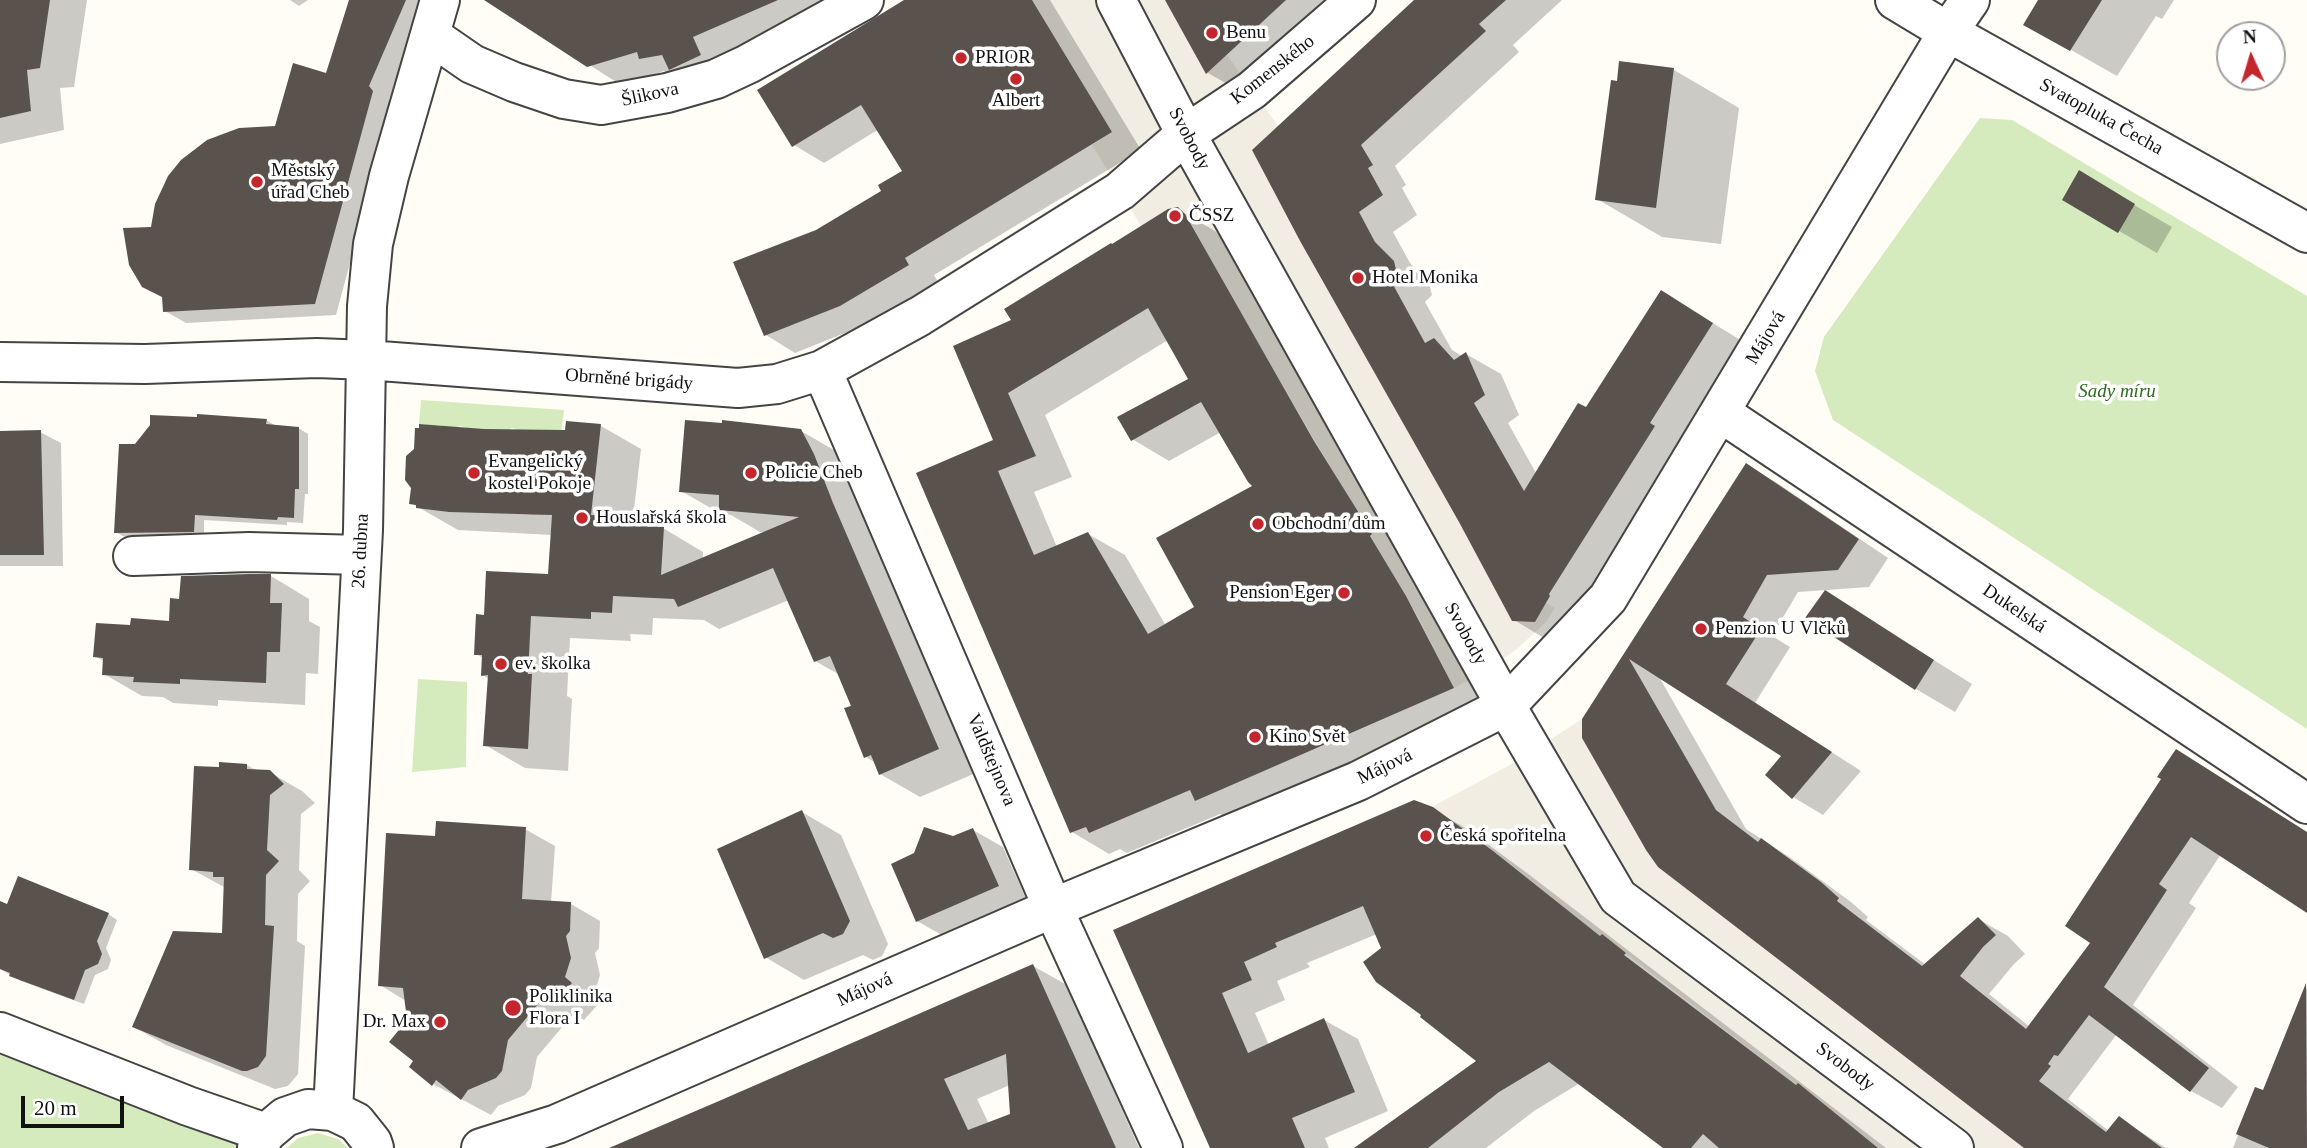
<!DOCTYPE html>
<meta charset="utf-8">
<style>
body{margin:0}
#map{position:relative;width:2307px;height:1148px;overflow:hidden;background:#fffdf5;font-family:Georgia,serif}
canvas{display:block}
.north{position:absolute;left:2216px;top:21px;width:70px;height:70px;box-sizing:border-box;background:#fff;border:2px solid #a0a0a0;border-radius:50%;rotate:356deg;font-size:19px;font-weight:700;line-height:28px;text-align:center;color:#111}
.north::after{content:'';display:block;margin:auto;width:24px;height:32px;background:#c4262e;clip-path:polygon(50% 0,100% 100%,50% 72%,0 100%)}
.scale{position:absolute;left:21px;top:1096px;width:103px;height:32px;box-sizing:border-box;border:4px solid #111;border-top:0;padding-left:9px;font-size:21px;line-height:24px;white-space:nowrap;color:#111;-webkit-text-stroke:5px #fff;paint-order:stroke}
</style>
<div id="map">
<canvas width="2307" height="1148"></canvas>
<div class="north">N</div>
<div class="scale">20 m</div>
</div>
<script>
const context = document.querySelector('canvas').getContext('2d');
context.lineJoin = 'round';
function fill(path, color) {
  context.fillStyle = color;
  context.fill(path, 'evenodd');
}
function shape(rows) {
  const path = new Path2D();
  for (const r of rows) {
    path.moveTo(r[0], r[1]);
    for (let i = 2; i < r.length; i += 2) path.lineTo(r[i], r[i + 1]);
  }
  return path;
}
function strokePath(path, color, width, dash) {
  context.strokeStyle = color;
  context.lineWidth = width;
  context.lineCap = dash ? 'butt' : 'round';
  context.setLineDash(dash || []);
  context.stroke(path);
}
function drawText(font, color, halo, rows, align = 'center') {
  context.font = font + ' Georgia,serif';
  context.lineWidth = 7;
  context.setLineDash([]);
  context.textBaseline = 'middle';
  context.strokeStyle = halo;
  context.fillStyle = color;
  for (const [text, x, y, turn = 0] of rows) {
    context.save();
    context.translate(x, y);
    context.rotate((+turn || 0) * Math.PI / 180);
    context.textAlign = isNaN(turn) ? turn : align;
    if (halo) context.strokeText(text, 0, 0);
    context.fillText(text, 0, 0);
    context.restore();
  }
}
fill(shape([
 [1980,118,2012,120,2307,296,2307,729,1833,420,1815,371,1824,337],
 [421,400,564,410,552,503,544,515,529,515,516,429,511,428,510,434,491,429,484,429,484,432,465,431,465,427,459,426,458,430,439,425,425,429,425,424,419,424],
 [418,679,467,682,466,767,412,772],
 [0,1052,244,1140,242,1148,0,1148],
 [318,1133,338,1139,348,1148,287,1148,298,1138]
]), '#d5ebbd');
fill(shape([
 [1032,0,1165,0,1206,72,1227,55,1278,126,1252,150,1300,242,1452,508,1512,621,1534,622,1546,603,1555,608,1547,621,1517,649,1481,674,1454,688,1416,613,1371,538,1372,534,1358,511,1356,511,1232,298,1141,226,1092,145,1112,132],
 [1582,719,1582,738,1645,849,2024,1148,1878,1148,1602,935,1600,936,1432,807,1519,760]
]), '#f1ede2');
fill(shape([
 [0,0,87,0,74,87,60,88,64,130,0,144],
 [290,0,308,0,299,6],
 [351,0,433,0,389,99,393,104,336,315,186,323,165,311,153,229,276,127,327,75],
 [487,0,855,0,673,76,664,71,621,85],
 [908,0,1050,0,1141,150,934,275,938,282,870,323,795,353,766,335,817,231,884,191,904,172,879,129,824,163,794,145],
 [1167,0,1333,0,1236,89,1208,73],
 [1417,0,1562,0,1513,45,1519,52,1395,166,1406,185,1402,188,1417,215,1393,232,1410,263,1429,283,1432,295,1425,302,1452,350,1462,356,1466,354,1501,374,1519,415,1508,423,1536,473,1587,410,1662,292,1747,344,1583,616,1549,641,1514,620,1302,240],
 [2040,0,2174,0,2162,19,2156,16,2117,76,2025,24],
 [1621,63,1674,70,1739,108,1721,244,1662,237,1597,199],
 [2079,173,2172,227,2157,253,2064,199],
 [1177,209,1215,231,1222,237,1490,710,1233,821,1220,814,1127,853,1120,849,1109,854,1072,832,918,474,996,441,1013,321],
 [1168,340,1190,380,1132,439,1169,461,1221,432,1256,486,1197,608,1166,626,1125,555,1088,534,1057,547,1034,492,1072,477,1045,415],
 [266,420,276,426,298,428,308,434,308,494,305,494,303,523,287,522,287,525,204,520,204,537,125,537,115,532,136,446],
 [601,426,641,449,632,527,663,528,703,552,703,559,768,532,760,532,731,515,721,514,681,491,801,431,841,454,978,772,920,797,880,774,876,763,866,757,853,707,840,675,815,661,789,600,719,629,704,620,653,618,652,635,630,634,631,641,570,638,567,696,572,699,568,771,525,768,485,745,489,679,483,675,483,658,476,654,549,576,552,535,458,530,411,503,484,430,567,432],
 [0,432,40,432,61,443,63,566,0,566],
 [1747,465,1777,483,1888,558,1869,587,1798,592,1772,636,1790,647,1755,703,1861,771,1823,815,1793,797,1784,756,1658,675,1746,829,1791,858,1851,902,1868,917,1866,920,1926,965,1978,919,2008,936,2025,954,2014,964,1989,994,2030,1027,2093,942,2164,779,2307,833,2307,911,2221,854,2189,903,2196,908,2133,1005,2238,1087,2222,1108,2191,1091,2117,1034,2068,1099,2109,1131,2119,1118,2166,1148,2028,1148,1584,720],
 [271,576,309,599,309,621,320,627,318,674,306,673,305,705,218,700,218,706,173,703,163,697,142,696,104,674,105,662,95,656,132,627,171,622,181,601],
 [1825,592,1972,684,1955,712,1916,689],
 [247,765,257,771,269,772,302,791,315,803,301,814,299,870,310,881,298,894,297,941,305,946,298,1074,288,1086,275,1089,166,1045,134,1027,224,935,226,888,191,869,221,769],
 [1432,809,1467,829,1527,873,1886,1148,1666,1148,1580,1083,1534,1111,1486,1148,1385,1148,1479,1061,1423,1015,1384,949,1377,934,1307,963,1310,967,1277,981,1285,1000,1255,1013,1269,1045,1324,1020,1358,1039,1388,1111,1325,1138,1329,1148,1212,1148,1115,931],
 [802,812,841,835,888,944,882,956,873,960,863,955,804,980,765,957],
 [525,829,555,846,551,903,571,904,600,921,599,948,595,953,600,975,594,996,601,1001,584,1020,573,1014,537,1057,531,1088,525,1095,498,1106,491,1115,433,1084,416,1061,406,1001,380,985,437,838],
 [973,830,1003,847,1028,903,947,938,917,921,953,838],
 [0,912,108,914,117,920,106,948,111,960,108,969,95,975,84,1004,21,981,0,969],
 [1033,966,1067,985,1139,1148,615,1148],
 [1010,1085,1012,1115,989,1124,977,1099],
 [2307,987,2307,1148,2233,1148,2256,1090,2264,1093]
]), '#0003');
fill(shape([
 [0,0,50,0,40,68,27,70,31,111,0,118],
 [349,0,406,0,369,86,373,91,315,304,163,312,162,297,142,287,129,265,123,228,151,227,155,204,168,176,181,160,207,140,239,128,275,126,293,63,326,73],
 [484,0,778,0,693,37,701,55,669,70,662,55,639,59,637,52,587,67],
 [904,0,1032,0,1112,132,905,258,909,265,840,306,764,336,733,262,816,230,881,191,878,185,902,171,861,105,792,147,757,90],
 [1165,0,1286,0,1206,74],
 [1414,0,1506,0,1479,24,1486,31,1361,145,1373,165,1368,168,1383,195,1359,212,1375,242,1394,261,1397,274,1391,281,1425,343,1434,338,1454,360,1466,352,1485,395,1474,403,1524,491,1578,403,1586,407,1661,290,1713,323,1650,423,1655,426,1549,594,1550,596,1535,622,1512,621,1459,522,1300,241,1252,150],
 [2038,0,2102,0,2070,51,2023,25],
 [1619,61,1674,68,1656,208,1595,200,1611,80,1617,81],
 [2079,170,2135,204,2118,233,2062,200],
 [1178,207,1185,214,1314,441,1372,534,1370,536,1406,596,1454,688,1195,801,1190,790,1089,833,1086,827,1070,833,916,473,993,440,953,346,1011,320,1004,309,1111,243,1112,244,1168,209],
 [1148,308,1188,379,1117,417,1131,441,1201,402,1248,482,1252,486,1156,538,1194,607,1148,634,1088,532,1034,555,998,471,1036,456,1008,393],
 [197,414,267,419,266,424,299,427,299,489,295,489,294,518,278,517,277,520,195,515,194,532,114,533,119,444,135,444,150,425,150,415,197,417],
 [685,420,722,423,722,420,801,429,814,454,833,503,939,749,879,775,871,755,864,758,844,708,851,706,830,656,814,662,773,568,678,607,674,599,613,596,612,613,591,612,591,619,531,616,528,674,532,674,528,749,483,746,488,675,481,676,482,655,474,655,476,614,484,615,486,571,548,574,552,515,449,512,416,508,416,505,409,504,411,488,405,480,406,456,414,449,415,428,419,428,419,424,484,429,565,430,566,421,601,424,591,515,610,516,609,524,664,527,661,575,799,517,719,510,719,495,679,492],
 [41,430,44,555,0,555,0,431],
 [1746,463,1859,539,1838,570,1767,575,1743,617,1761,629,1726,684,1832,752,1792,799,1765,775,1781,756,1629,659,1716,810,1758,842,1761,838,1821,882,1839,898,1837,901,1922,966,1978,917,1996,935,1983,947,1960,976,2026,1029,2090,943,2065,926,2161,779,2157,777,2176,749,2307,832,2307,913,2191,837,2159,884,2167,890,2104,987,2209,1068,2190,1092,2089,1015,2058,1056,2054,1055,2048,1064,2051,1066,2039,1081,2106,1132,2119,1116,2162,1148,2024,1148,1658,867,1646,850,1582,738,1582,719],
 [249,574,271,574,270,603,282,603,280,652,267,652,266,683,180,679,180,684,133,682,134,677,102,675,103,658,93,657,96,623,130,625,131,618,169,621,170,598,179,599,181,576],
 [1825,590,1934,660,1915,690,1805,618],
 [219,762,247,764,247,769,270,770,284,784,270,795,267,850,279,861,266,875,265,925,274,926,266,1056,258,1067,247,1071,242,1071,132,1027,173,931,222,933,224,877,213,877,213,872,189,870,194,766,219,767],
 [1414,800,1433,807,1493,851,1600,936,1602,934,1626,953,1624,955,1796,1085,1798,1083,1878,1148,1719,1148,1703,1134,1691,1148,1663,1148,1549,1062,1499,1092,1428,1148,1354,1148,1476,1061,1420,1017,1421,1015,1376,982,1363,962,1381,948,1363,906,1275,943,1277,947,1244,962,1252,980,1222,993,1248,1053,1324,1018,1355,1092,1292,1118,1305,1148,1210,1148,1113,930],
 [802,810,850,921,843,934,833,938,823,933,764,959,717,849],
 [436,821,526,827,522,899,571,902,570,931,566,936,571,958,565,977,572,983,553,1005,544,997,508,1040,502,1071,496,1078,468,1090,461,1100,436,1080,432,1086,409,1067,413,1061,389,1042,407,1020,403,988,378,986,386,833,435,836],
 [924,827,953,836,973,828,999,886,916,922,891,864,914,853],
 [18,876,109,913,97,941,102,954,98,964,85,970,74,1000,9,976,10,973,0,969,0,901,7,904],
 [1033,964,1116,1148,609,1148,719,1101],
 [1006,1054,1010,1114,968,1130,944,1079],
 [2306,983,2307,1148,2269,1148,2236,1134,2255,1087,2263,1090]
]), '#5a524d');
const minor = shape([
 [1116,0,1186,134,1506,706,1618,897,1954,1148],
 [1895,0,1948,32,2307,233],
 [430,35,472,64,514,82,564,99,601,105,667,93,716,79,748,64,864,0],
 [0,362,145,364,317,358,367,360,738,388,777,384,822,370,920,316,1120,191,1186,134,1252,90,1356,0],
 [822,370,1053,908,1163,1148],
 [1721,413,2307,804],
 [133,556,249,552,361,555],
 [0,1032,188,1106,266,1133],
 [333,1111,363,530,367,306,373,244,389,176,440,0],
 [257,1148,266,1133,285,1117,308,1109,333,1111,356,1122,372,1142,374,1148],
 [481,1148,557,1124,1053,908,1358,781,1506,706,1608,598,1948,32,1970,0]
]);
strokePath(minor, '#444', 42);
strokePath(minor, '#fff', 38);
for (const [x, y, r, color] of [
 [1212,33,7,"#c4262e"],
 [961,58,7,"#c4262e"],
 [1016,79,7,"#c4262e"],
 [257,182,7,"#c4262e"],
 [1175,216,7,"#c4262e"],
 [1358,278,7,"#c4262e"],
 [474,473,7,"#c4262e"],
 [751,473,7,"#c4262e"],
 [582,518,7,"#c4262e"],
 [1258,524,7,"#c4262e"],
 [1344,593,7,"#c4262e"],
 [1701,629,7,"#c4262e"],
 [501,664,7,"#c4262e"],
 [1255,737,7,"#c4262e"],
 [1426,836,7,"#c4262e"],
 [513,1008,9,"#c4262e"],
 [440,1022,7,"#c4262e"]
]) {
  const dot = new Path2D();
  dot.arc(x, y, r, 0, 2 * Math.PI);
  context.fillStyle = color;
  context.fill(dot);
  strokePath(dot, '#fff', 2.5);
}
drawText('19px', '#111', '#fff', [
 ["Benu",1226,33],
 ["PRIOR",975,58],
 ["Albert",1016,101,"center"],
 ["Městský",271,171],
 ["úřad Cheb",271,193],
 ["ČSSZ",1189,216],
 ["Hotel Monika",1372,278],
 ["Evangelický",488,462],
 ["kostel Pokoje",488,484],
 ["Policie Cheb",765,473],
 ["Houslařská škola",596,518],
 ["Obchodní dům",1272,524],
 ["Pension Eger",1330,593,"right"],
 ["Penzion U Vlčků",1715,629],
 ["ev. školka",515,664],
 ["Kino Svět",1269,737],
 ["Česká spořitelna",1440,836],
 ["Poliklinika",529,997],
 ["Flora I",529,1019],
 ["Dr. Max",426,1022,"right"]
], 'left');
drawText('19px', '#111', '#fff', [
 ["Komenského",1273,70,-38],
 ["Šlikova",650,95,-12],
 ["Svatopluka Čecha",2101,117,29],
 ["Svobody",1189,139,62],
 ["Májová",1766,338,-59],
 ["Obrněné brigády",629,380,4],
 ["26. dubna",361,551,-87],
 ["Dukelská",2014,609,34],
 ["Svobody",1465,634,61],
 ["Valdštejnova",991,760,67],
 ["Májová",1385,767,-26],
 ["Májová",865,990,-24],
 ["Svobody",1845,1067,37]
]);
drawText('italic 19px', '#2f6b1f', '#fff', [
 ["Sady míru",2117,392]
]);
</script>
